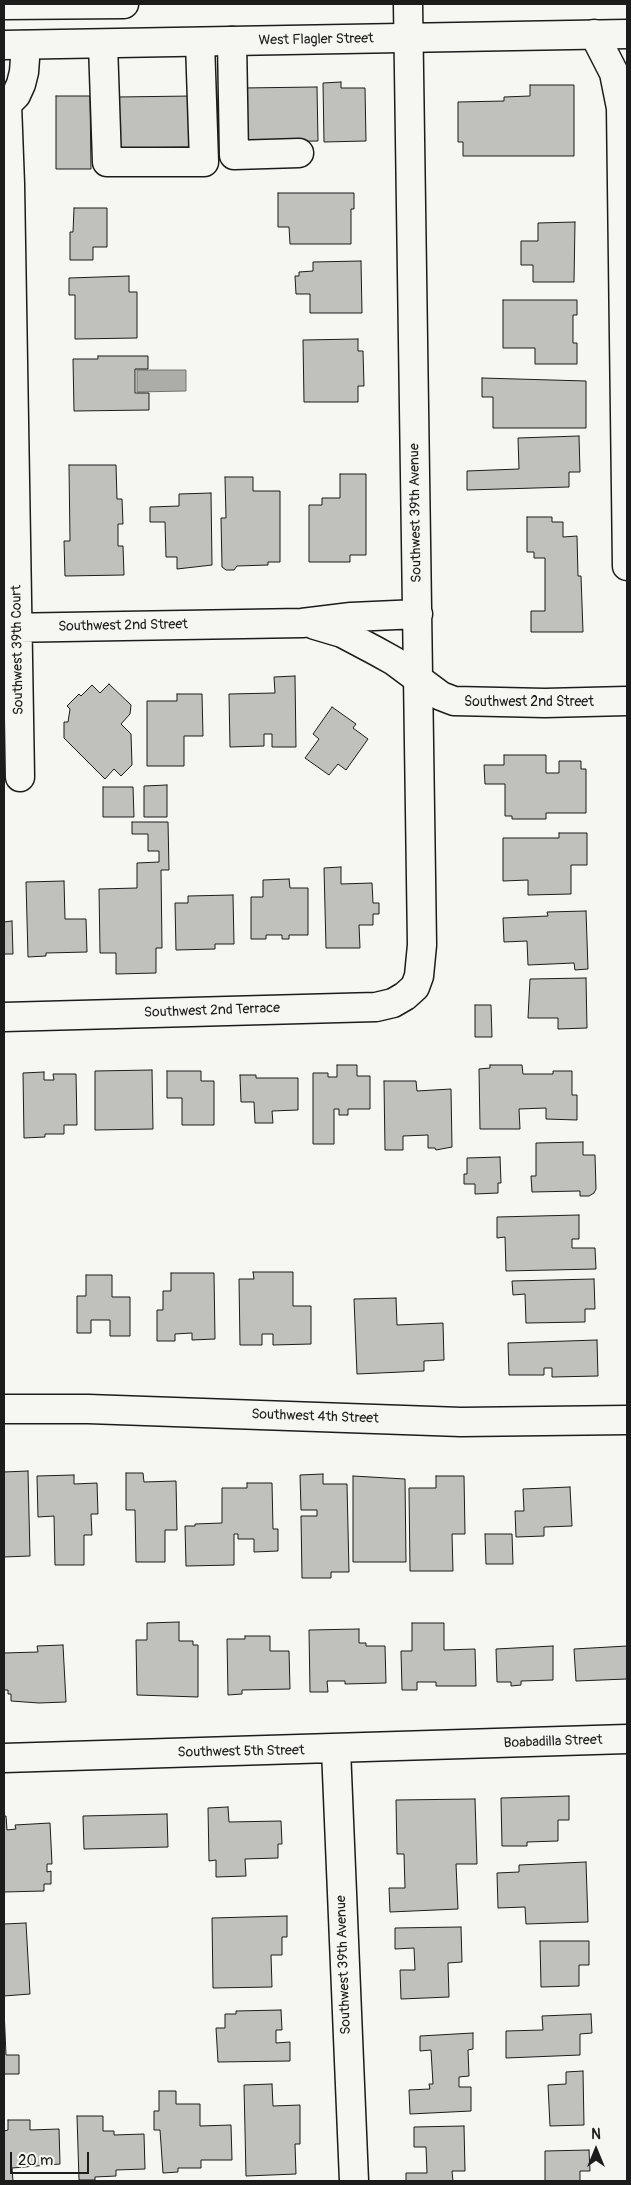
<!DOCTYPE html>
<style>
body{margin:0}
#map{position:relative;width:631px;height:2185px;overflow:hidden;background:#f6f6f2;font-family:Pangolin,sans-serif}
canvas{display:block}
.frame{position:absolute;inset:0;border:5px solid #1c1c1c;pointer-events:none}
.north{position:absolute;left:571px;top:2125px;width:50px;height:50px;-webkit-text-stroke:4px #f6f6f2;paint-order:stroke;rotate:0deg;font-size:14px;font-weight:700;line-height:20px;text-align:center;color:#1c1c1c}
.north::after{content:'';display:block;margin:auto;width:18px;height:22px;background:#1c1c1c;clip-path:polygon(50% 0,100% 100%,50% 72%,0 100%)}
.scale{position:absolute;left:10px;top:2152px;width:79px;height:22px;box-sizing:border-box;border:2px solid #1c1c1c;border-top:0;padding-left:6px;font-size:15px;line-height:18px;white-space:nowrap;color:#1c1c1c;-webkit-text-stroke:4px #f6f6f2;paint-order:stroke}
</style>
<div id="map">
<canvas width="631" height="2185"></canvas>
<div class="frame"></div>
<div class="north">N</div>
<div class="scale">20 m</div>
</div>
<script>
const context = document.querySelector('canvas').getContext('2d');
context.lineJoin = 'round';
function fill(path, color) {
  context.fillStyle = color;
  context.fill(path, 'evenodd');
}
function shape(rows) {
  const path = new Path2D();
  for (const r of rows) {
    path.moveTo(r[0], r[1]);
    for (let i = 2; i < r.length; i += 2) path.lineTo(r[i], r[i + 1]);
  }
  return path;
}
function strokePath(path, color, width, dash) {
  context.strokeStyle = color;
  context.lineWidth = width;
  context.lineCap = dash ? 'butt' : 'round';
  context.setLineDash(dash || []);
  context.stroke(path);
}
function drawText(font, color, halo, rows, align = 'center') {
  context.font = font + ' Pangolin,sans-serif';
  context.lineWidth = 4;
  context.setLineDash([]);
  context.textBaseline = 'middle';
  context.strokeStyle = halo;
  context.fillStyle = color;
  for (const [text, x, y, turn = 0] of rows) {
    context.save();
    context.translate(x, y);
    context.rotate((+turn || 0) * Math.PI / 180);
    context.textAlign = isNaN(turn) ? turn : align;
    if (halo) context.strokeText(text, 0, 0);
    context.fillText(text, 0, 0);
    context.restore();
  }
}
const water = shape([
 [137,370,186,370,186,391,137,392,137,370]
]);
fill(water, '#acaca9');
strokePath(water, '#727271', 1);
const building = shape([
 [341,82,341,88,365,88,366,141,324,142,323,83,341,82],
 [530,85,574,85,574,156,463,156,463,142,458,142,458,102,504,101,504,97,530,96,530,85],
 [317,87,318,141,242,142,242,88,317,87],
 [56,96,90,96,91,169,56,169,56,96],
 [192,96,193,147,118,148,117,97,192,96],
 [278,193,354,193,354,209,351,209,351,244,290,244,289,227,278,227,278,193],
 [74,208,107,208,107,247,93,247,93,260,70,260,70,232,73,232,74,208],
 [575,222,574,282,533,282,533,265,521,265,521,241,538,241,538,223,575,222],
 [361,261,362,313,310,313,310,294,296,294,295,276,299,276,299,272,313,271,313,262,361,261],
 [129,276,129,292,137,292,137,338,75,339,75,295,69,295,69,278,129,276],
 [503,300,577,300,577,315,573,315,573,343,577,343,577,364,535,364,535,348,503,348,503,300],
 [358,339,358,351,363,351,364,386,358,386,358,402,304,402,303,340,358,339],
 [98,356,148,356,148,369,135,369,135,393,149,393,149,410,74,411,73,359,98,359,98,356],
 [482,378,586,381,586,428,493,428,493,397,482,397,482,378],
 [579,436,580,472,569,472,569,487,467,490,467,471,519,469,518,438,579,436],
 [69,465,116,465,117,499,122,499,123,524,118,524,118,546,123,546,124,575,65,576,64,541,70,541,69,465],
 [340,474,366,474,366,555,350,555,350,562,309,562,309,505,322,505,322,498,340,498,340,474],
 [225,477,253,477,253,491,280,491,280,562,268,562,268,565,237,566,234,570,226,570,222,567,221,518,226,518,225,477],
 [211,493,212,565,177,569,177,557,166,557,165,522,150,522,150,507,179,506,179,494,211,493],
 [527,517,552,517,552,522,563,522,563,537,577,536,578,576,581,576,583,632,531,632,531,611,545,611,545,558,534,558,534,552,527,552,527,517],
 [295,676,296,747,272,747,272,734,264,734,264,746,230,747,229,694,275,693,274,677,295,676],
 [109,684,131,705,130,714,121,724,131,734,132,765,121,776,114,769,105,779,64,738,64,722,68,722,70,709,67,706,79,694,81,696,92,685,100,693,109,684],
 [177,694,202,694,203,736,184,736,184,766,147,766,147,701,177,701,177,694],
 [332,707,356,724,353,728,368,739,346,770,338,764,329,775,305,758,319,739,313,734,332,707],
 [504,755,546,755,546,773,559,773,559,761,581,761,581,769,586,769,586,813,546,813,546,819,512,819,512,816,505,816,505,784,485,784,484,765,504,765,504,755],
 [167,785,167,817,144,817,144,786,167,785],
 [103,787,133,787,134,817,103,817,103,787],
 [132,822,168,822,169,870,161,870,162,948,156,948,156,973,116,974,116,953,100,953,99,889,137,888,137,863,159,862,159,851,148,851,148,834,132,834,132,822],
 [559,833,587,833,587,865,571,865,571,894,528,895,528,880,503,881,503,838,559,838,559,833],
 [341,867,341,884,372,883,373,903,379,903,379,914,373,914,373,925,359,925,360,948,326,948,324,868,341,867],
 [289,879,290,888,308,888,308,935,289,935,289,939,282,939,282,935,266,935,266,939,251,939,251,897,263,897,263,880,289,879],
 [64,881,65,919,86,919,87,952,46,953,46,956,28,957,26,882,64,881],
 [233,895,234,944,215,944,215,949,176,950,175,903,188,903,188,896,233,895],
 [586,911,588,969,575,970,574,963,528,965,527,941,504,942,503,918,548,916,547,912,586,911],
 [12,921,13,954,4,954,4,922,12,921],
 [586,978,587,1028,558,1029,558,1018,528,1018,530,979,586,978],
 [475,1005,491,1005,492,1037,475,1037,475,1005],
 [337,1065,357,1065,357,1076,370,1076,370,1109,348,1109,348,1115,339,1115,339,1109,334,1109,334,1144,313,1144,313,1073,328,1073,328,1077,337,1077,337,1065],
 [490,1065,522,1065,523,1074,553,1074,553,1071,572,1071,572,1095,577,1095,577,1120,546,1119,546,1108,519,1109,520,1129,480,1129,479,1069,490,1068,490,1065],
 [152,1070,153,1129,95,1130,95,1071,152,1070],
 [167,1071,201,1071,201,1081,214,1081,214,1125,182,1125,182,1098,167,1098,167,1071],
 [44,1072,44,1080,54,1080,53,1074,76,1074,77,1125,64,1125,64,1134,45,1134,45,1137,24,1138,23,1073,44,1072],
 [240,1075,256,1075,256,1078,298,1078,298,1110,272,1111,273,1123,255,1123,254,1102,241,1102,240,1075],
 [384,1081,416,1081,417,1091,451,1089,452,1147,436,1150,435,1148,428,1148,428,1135,403,1136,403,1150,385,1150,384,1081],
 [583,1142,583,1155,595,1155,596,1189,594,1193,589,1196,580,1196,580,1191,532,1192,531,1176,536,1176,536,1143,583,1142],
 [500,1157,501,1183,498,1183,498,1193,475,1194,475,1184,464,1184,464,1174,467,1174,467,1158,500,1157],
 [579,1215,579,1239,572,1239,572,1248,595,1248,596,1269,506,1271,505,1237,497,1238,497,1217,579,1215],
 [253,1272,293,1272,293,1306,311,1306,311,1344,273,1345,273,1334,262,1334,262,1345,240,1345,239,1279,254,1279,253,1272],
 [171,1273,214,1273,215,1339,192,1340,192,1333,175,1334,175,1341,157,1341,157,1310,163,1310,163,1291,171,1291,171,1273],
 [86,1275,112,1275,112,1297,130,1297,130,1336,110,1336,110,1320,91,1320,91,1333,77,1333,77,1296,86,1296,86,1275],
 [594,1279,595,1309,585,1309,585,1322,526,1323,525,1294,513,1295,512,1281,594,1279],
 [396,1298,397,1325,443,1323,444,1360,424,1361,424,1371,357,1374,354,1299,396,1298],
 [597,1340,598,1376,552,1377,552,1368,544,1368,544,1375,509,1375,508,1343,597,1340],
 [28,1471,30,1556,4,1557,4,1472,28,1471],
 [126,1473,143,1473,144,1482,176,1481,177,1530,165,1530,165,1562,136,1562,135,1510,126,1510,126,1473],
 [323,1474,323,1484,347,1484,349,1572,331,1572,331,1578,302,1578,301,1516,317,1516,317,1510,301,1510,300,1475,323,1474],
 [74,1475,74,1484,97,1483,98,1514,91,1514,92,1535,84,1535,84,1565,55,1565,54,1516,38,1517,37,1476,74,1475],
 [353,1476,405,1479,406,1562,353,1562,353,1476],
 [436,1476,464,1476,465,1534,452,1534,453,1571,410,1571,409,1488,436,1488,436,1476],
 [247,1483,272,1483,273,1529,278,1529,278,1551,254,1552,254,1539,238,1539,238,1534,234,1534,234,1565,186,1566,185,1526,195,1526,195,1524,222,1523,222,1488,247,1488,247,1483],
 [570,1487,572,1526,544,1527,544,1536,516,1537,515,1511,524,1511,523,1489,570,1487],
 [485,1534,512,1534,513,1564,486,1564,485,1534],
 [179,1622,179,1641,193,1641,193,1645,198,1645,198,1697,137,1695,136,1640,147,1640,147,1623,179,1622],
 [412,1623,444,1623,444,1650,475,1649,476,1686,436,1686,436,1682,417,1682,417,1690,402,1690,401,1651,412,1651,412,1623],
 [359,1629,359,1643,366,1643,366,1646,385,1646,386,1683,345,1684,345,1681,327,1681,328,1692,310,1692,309,1630,359,1629],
 [245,1636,270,1636,270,1651,289,1651,290,1689,242,1690,242,1694,228,1695,227,1639,245,1639,245,1636],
 [63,1645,66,1702,39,1703,11,1701,11,1694,8,1694,8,1690,4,1690,4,1653,38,1652,37,1646,63,1645],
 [553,1646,553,1680,521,1681,521,1685,511,1686,511,1682,497,1682,496,1649,553,1646],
 [627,1646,627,1679,576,1681,574,1649,627,1646],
 [569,1796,569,1820,558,1820,558,1841,527,1842,527,1846,502,1846,501,1798,569,1796],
 [475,1799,477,1864,456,1864,458,1909,390,1912,389,1888,405,1888,404,1854,397,1854,396,1800,475,1799],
 [228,1807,229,1822,281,1821,282,1844,278,1844,278,1858,245,1859,246,1876,216,1877,216,1860,209,1861,208,1808,228,1807],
 [167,1814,168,1847,84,1849,83,1816,167,1814],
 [4,1816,6,1816,7,1830,16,1829,15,1825,50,1823,52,1864,47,1864,47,1872,51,1871,51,1884,44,1884,44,1891,4,1892,4,1816],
 [586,1862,588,1922,526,1924,525,1907,498,1908,497,1873,519,1872,519,1865,586,1862],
 [287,1916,287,1937,282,1937,282,1955,271,1955,272,1987,213,1988,212,1918,287,1916],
 [26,1923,30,1994,4,1996,4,1924,26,1923],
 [461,1927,462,1962,448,1963,449,1997,401,1999,400,1970,415,1970,414,1948,395,1949,395,1928,461,1927],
 [540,1941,589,1941,589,1965,579,1965,579,1986,541,1987,540,1941],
 [4,2009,6,2055,19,2055,19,2074,4,2074,4,2009],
 [281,2010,282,2030,276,2030,276,2043,290,2042,290,2061,218,2062,216,2028,225,2028,225,2014,236,2014,236,2011,281,2010],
 [591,2014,592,2033,580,2034,580,2055,506,2058,506,2031,543,2030,542,2016,591,2014],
 [473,2033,473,2049,468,2050,469,2076,459,2077,459,2087,471,2087,471,2111,410,2114,409,2090,430,2089,429,2084,433,2084,431,2050,420,2051,420,2036,473,2033],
 [583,2071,584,2125,550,2126,548,2085,566,2084,566,2072,583,2071],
 [272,2084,273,2106,300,2105,300,2144,295,2144,296,2174,246,2176,244,2085,272,2084],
 [159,2091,176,2091,176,2104,200,2104,200,2126,231,2125,232,2160,201,2160,201,2168,178,2168,178,2172,163,2173,160,2130,154,2130,154,2111,159,2111,159,2091],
 [77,2116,103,2116,103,2131,114,2131,114,2135,144,2134,145,2169,116,2170,116,2176,95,2177,95,2180,79,2180,77,2116],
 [8,2120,30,2120,30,2130,59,2129,60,2164,12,2168,13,2181,4,2181,4,2131,8,2130,8,2120],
 [464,2126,465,2171,452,2171,453,2181,406,2181,406,2173,427,2173,426,2147,414,2147,414,2127,464,2126],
 [589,2150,590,2171,580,2171,580,2181,545,2181,545,2151,589,2150]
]);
fill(building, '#c0c0bd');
strokePath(building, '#1c1c1c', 1);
const minor = shape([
 [594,34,614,73,621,108,627,566],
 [232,41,234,155,299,153],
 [103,44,107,162,204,162,200,42],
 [4,100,7,104,10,184,20,777],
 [7,104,16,95,21,84,24,72,26,45],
 [315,625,342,633,376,651,394,661,441,696,454,701,545,703,627,701],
 [4,628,302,623,351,617,418,614],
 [4,1017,376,1007,393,1003,405,996,415,987,419,976,422,945,408,4],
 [4,1409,88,1409,461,1422,627,1420],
 [336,1749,354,2181],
 [4,1758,627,1739]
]);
const major = shape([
 [4,5,124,4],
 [4,45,627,34]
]);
strokePath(minor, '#1c1c1c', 31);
strokePath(major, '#1c1c1c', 31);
strokePath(minor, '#f6f6f2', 28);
strokePath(major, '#f6f6f2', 28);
drawText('14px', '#1c1c1c', '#f6f6f2', [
 ["West Flagler Street",316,40,-1],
 ["Southwest 39th Avenue",416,513,-91],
 ["Southwest 2nd Street",123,626,-1],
 ["Southwest 39th Court",18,650,-91],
 ["Southwest 2nd Street",529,702],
 ["Southwest 2nd Terrace",212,1011,-2],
 ["Southwest 4th Street",315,1417,2],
 ["Boabadilla Street",553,1742,-2],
 ["Southwest 5th Street",241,1752,-1],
 ["Southwest 39th Avenue",344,1965,-92]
]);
</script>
